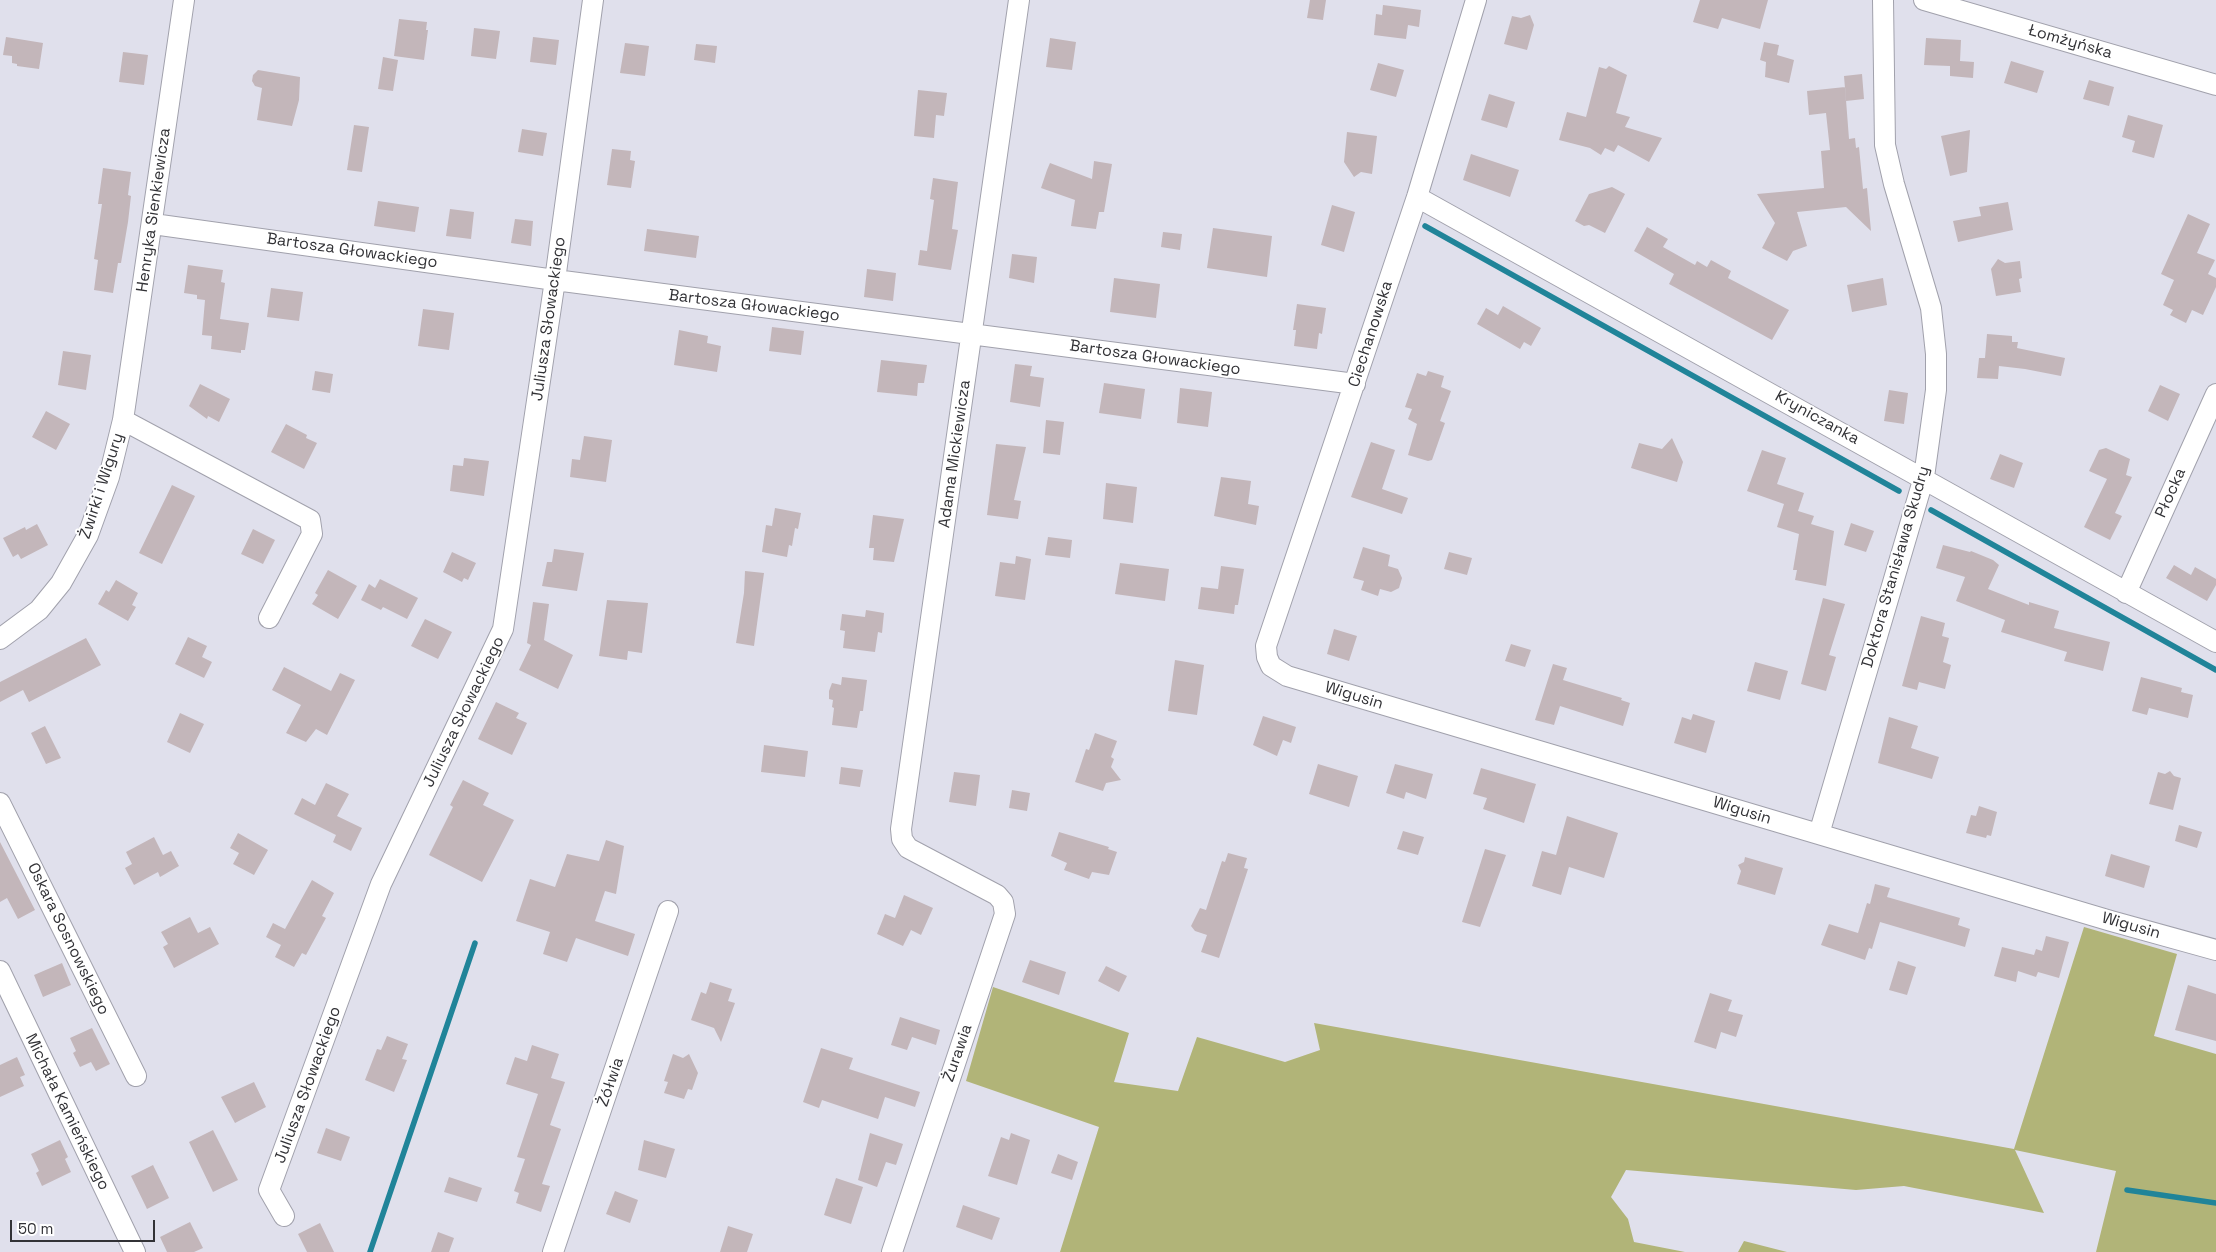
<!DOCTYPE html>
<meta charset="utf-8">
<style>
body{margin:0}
#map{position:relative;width:2216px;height:1252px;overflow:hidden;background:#e0e0ec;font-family:"Space Grotesk",sans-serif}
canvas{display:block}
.scale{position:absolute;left:10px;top:1220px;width:145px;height:22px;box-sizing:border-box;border:2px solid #323236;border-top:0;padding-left:6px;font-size:15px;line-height:18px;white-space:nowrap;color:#323236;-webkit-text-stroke:4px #fff;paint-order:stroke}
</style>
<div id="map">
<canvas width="2216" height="1252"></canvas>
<div class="scale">50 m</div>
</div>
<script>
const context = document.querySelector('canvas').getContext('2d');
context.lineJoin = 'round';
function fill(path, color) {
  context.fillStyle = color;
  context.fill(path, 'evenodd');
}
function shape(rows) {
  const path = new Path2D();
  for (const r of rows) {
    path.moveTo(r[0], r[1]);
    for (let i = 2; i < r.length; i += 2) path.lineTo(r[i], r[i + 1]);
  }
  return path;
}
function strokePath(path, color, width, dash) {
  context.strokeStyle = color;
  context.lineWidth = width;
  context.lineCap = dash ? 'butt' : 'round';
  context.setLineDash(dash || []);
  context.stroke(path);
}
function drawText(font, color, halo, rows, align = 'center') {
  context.font = font + ' "Space Grotesk",sans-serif';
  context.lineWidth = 4;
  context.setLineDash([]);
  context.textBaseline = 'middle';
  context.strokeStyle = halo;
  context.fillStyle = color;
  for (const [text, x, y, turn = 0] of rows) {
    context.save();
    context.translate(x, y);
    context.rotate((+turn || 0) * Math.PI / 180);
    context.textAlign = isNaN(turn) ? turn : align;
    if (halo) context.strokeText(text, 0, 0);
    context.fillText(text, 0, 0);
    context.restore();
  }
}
fill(shape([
 [2084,927,2177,954,2154,1036,2216,1054,2216,1252,2096,1252,2116,1171,2015,1150,2044,1213,1904,1186,1856,1190,1626,1170,1611,1197,1628,1219,1634,1242,1685,1252,1060,1252,1099,1127,966,1081,993,987,1129,1033,1114,1082,1178,1091,1197,1037,1285,1062,1320,1050,1314,1023,2014,1149],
 [1744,1241,1787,1252,1738,1252]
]), '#b1b478');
strokePath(shape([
 [1425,226,1899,491],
 [1931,510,2216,670],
 [2127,1190,2216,1203],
 [370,1252,475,943]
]), '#208499', 5.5);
fill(shape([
 [1310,0,1326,0,1323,20,1307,18],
 [1700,0,1768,0,1760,29,1722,18,1718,29,1693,22],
 [1383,5,1421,10,1419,27,1408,25,1406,39,1374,35,1376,14,1382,15],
 [1530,15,1534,25,1527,50,1504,44,1512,16,1521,18],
 [399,19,427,22,426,30,428,30,424,60,394,56],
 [474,28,500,31,496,59,471,56],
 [6,37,43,43,39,69,17,66,17,64,12,63,12,56,3,55],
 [533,37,559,40,556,65,530,62],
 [1050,38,1076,42,1072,70,1046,67],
 [1926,38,1961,40,1960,61,1974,62,1973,78,1950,76,1950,66,1924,65],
 [1764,42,1779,45,1777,55,1794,60,1789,83,1765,77,1766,62,1760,60],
 [625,43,649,46,645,76,620,73],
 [696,44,717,46,715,63,694,60],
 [123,52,148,55,144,85,119,82],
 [383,57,398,60,393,91,378,89],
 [2011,61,2044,71,2037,93,2004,83],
 [1378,63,1404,70,1396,97,1370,90],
 [1609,66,1627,75,1616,113,1630,117,1625,127,1662,138,1649,162,1618,145,1614,152,1605,148,1601,155,1590,148,1559,140,1567,112,1586,117,1599,67,1606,69],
 [258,70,300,77,299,100,292,126,257,120,262,88,255,86,252,81,253,75],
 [1862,74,1864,99,1846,101,1844,76],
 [2089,80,2114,87,2109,106,2083,99],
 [1845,87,1849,139,1855,138,1856,148,1859,147,1863,189,1867,188,1871,231,1846,207,1797,212,1807,246,1793,251,1787,261,1762,248,1775,223,1757,194,1824,188,1821,151,1830,150,1826,113,1809,115,1807,91],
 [918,90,947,93,944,116,936,115,934,138,914,136],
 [1489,94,1515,102,1507,128,1481,120],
 [2128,115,2163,125,2154,158,2132,152,2135,141,2122,137],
 [354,125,369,127,362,172,347,170],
 [522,129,547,133,543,156,518,152],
 [1970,130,1967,172,1950,176,1941,136],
 [1347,132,1377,136,1372,174,1361,172,1354,177,1344,162],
 [612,149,631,151,630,160,635,161,631,188,607,185],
 [1471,154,1519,170,1510,197,1463,180],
 [1094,161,1112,164,1104,212,1099,212,1096,229,1071,226,1075,200,1041,188,1047,170,1050,163,1092,179],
 [103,168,131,172,128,195,131,196,128,222,121,263,118,263,113,293,94,290,98,260,94,259,102,204,98,204],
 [933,178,958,182,952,229,958,230,951,270,918,265,920,250,927,251,934,200,930,199],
 [1612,187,1625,194,1605,233,1589,225,1584,226,1575,221,1589,194],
 [378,201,419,207,415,232,374,226],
 [2008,202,2013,230,1958,242,1953,221,1981,216,1979,207],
 [1332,205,1355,212,1344,252,1321,245],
 [450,209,474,212,471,239,446,236],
 [2188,214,2210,224,2197,253,2215,260,2208,274,2216,278,2216,287,2203,315,2192,310,2186,323,2170,315,2173,310,2163,305,2174,280,2161,274],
 [515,219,533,221,531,246,511,243],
 [1647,227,1668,239,1663,247,1695,265,1697,261,1707,267,1711,260,1731,271,1728,278,1789,310,1772,340,1669,284,1674,274,1634,251],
 [1213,228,1272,236,1267,277,1207,268],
 [647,229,699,236,696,258,644,251],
 [1163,232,1182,234,1180,250,1161,247],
 [1012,254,1037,257,1034,283,1009,278],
 [1998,259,2005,263,2020,261,2022,278,2019,279,2021,292,1996,296,1991,269],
 [188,265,223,270,221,282,225,283,220,319,249,323,245,350,241,350,241,353,211,349,212,336,202,335,205,300,197,299,197,295,184,293],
 [867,269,896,273,893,301,864,297],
 [1114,278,1160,284,1156,318,1110,312],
 [1883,278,1887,305,1852,312,1847,285],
 [271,288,303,292,299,321,267,317],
 [1297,304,1326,308,1322,334,1319,333,1317,349,1294,346,1296,330,1293,330],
 [1503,306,1541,328,1531,346,1524,342,1520,349,1477,324,1486,308,1498,315],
 [423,309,454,313,449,350,418,346],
 [772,327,804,331,801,355,769,351],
 [679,330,708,336,707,343,721,346,717,372,674,365],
 [1987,334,2012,336,2012,342,2018,342,2017,348,2065,358,2061,376,2025,369,1999,366,1998,379,1977,378,1979,358,1985,358],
 [63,351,91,355,86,390,58,385],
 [881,360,927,365,924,383,918,383,917,396,877,392],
 [1015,364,1032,366,1030,376,1044,378,1040,407,1010,402],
 [315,371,333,374,330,393,312,390],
 [1428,371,1444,376,1441,387,1451,391,1440,421,1445,423,1432,460,1428,461,1408,455,1417,424,1408,419,1412,409,1405,407,1417,373,1426,376],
 [1104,383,1145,389,1141,419,1099,413],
 [200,384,230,399,219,422,208,416,207,419,189,406],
 [2160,385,2180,394,2168,421,2148,411],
 [1180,388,1212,392,1208,427,1177,423],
 [1889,390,1908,393,1904,424,1884,421],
 [46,411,70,424,56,450,32,437],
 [1046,420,1064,422,1060,455,1043,453],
 [286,424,307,435,306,438,317,443,304,469,271,452],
 [584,436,612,440,606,482,570,477,572,459,580,460],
 [1672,438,1683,462,1677,482,1631,468,1639,443,1662,449],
 [1371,442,1395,450,1382,489,1408,498,1402,514,1351,497],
 [996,444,1026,447,1014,500,1021,501,1018,519,987,515],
 [2106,448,2130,459,2126,475,2132,477,2115,513,2122,516,2110,540,2084,527,2107,479,2089,471,2099,450],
 [1762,450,1786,458,1777,484,1804,493,1798,511,1814,516,1811,524,1834,531,1826,586,1795,580,1797,570,1793,570,1799,534,1777,527,1784,504,1747,491],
 [2000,454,2023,463,2014,488,1990,479],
 [464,458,489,461,484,496,450,491,453,465,463,466],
 [1221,477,1251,481,1248,504,1259,506,1256,525,1214,516],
 [1106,483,1137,487,1133,523,1103,519],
 [172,485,195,496,162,564,139,553],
 [775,508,801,513,798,529,795,528,792,546,789,545,787,557,762,552,766,525,772,526],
 [873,515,904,519,894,562,873,560,874,548,869,548],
 [1851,523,1874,531,1866,552,1844,545],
 [37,524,48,545,21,559,18,554,13,557,3,538,25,527,26,530],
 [253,529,275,540,263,564,241,554],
 [1048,537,1072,540,1070,558,1045,555],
 [1943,545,1970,552,1971,551,1993,560,1999,565,1988,589,2029,605,2029,602,2059,611,2054,628,2110,642,2103,671,2064,661,2067,652,2001,632,2005,620,1956,601,1965,577,1936,568],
 [1363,547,1390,555,1388,566,1398,569,1402,578,1399,588,1391,592,1380,589,1378,596,1361,590,1364,581,1353,578],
 [554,549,584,553,577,591,542,586,547,562,552,562],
 [452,552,476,563,468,580,464,578,462,582,443,572],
 [1449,552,1472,558,1467,575,1444,569],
 [1016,556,1031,559,1025,600,995,596,1000,562,1015,564],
 [1120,563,1169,569,1165,601,1115,594],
 [2174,565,2191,575,2195,567,2216,579,2216,585,2207,601,2166,578],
 [1221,566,1244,569,1238,605,1235,605,1234,614,1198,609,1201,587,1218,589],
 [328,570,357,586,338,619,312,604,318,595,315,593],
 [745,571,764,573,754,646,736,643,744,593],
 [380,579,418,598,407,619,383,607,381,610,361,600,369,584,375,588],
 [116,580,138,593,132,605,136,607,128,621,98,604,106,590,109,592],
 [1823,598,1845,604,1829,655,1836,657,1826,691,1801,684],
 [607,600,648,603,642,653,628,651,627,660,599,656],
 [533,602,549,604,544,640,573,655,558,689,519,670,531,645,527,643],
 [866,610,884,613,882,633,878,632,875,652,843,648,845,631,840,630,842,614,865,617],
 [1921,616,1945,623,1942,636,1949,638,1943,662,1951,665,1945,689,1919,682,1917,690,1902,686],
 [425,619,452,632,438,659,411,646],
 [1334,629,1357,636,1349,661,1327,654],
 [188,637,207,646,202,657,212,662,204,678,175,664],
 [86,638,101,665,29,702,23,690,0,702,0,682],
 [1511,644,1531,650,1525,667,1505,661],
 [1175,660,1204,665,1197,715,1168,711],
 [1755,662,1788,671,1780,700,1747,691],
 [1553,664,1567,668,1563,680,1622,698,1621,700,1630,703,1623,726,1560,706,1554,725,1535,720],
 [284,667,331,691,340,673,355,680,327,735,316,729,306,742,286,733,301,705,272,690],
 [842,677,867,680,863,711,860,711,857,728,832,725,834,708,832,707,833,700,829,699,829,691,832,683,841,685],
 [2141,677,2182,688,2181,692,2193,695,2188,718,2149,708,2147,715,2132,711],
 [496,702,519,713,516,718,527,723,512,755,478,739],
 [180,713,204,724,190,753,167,742],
 [1693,714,1715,721,1706,753,1674,743,1682,717,1691,720],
 [1263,716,1296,727,1291,743,1283,740,1277,756,1253,745],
 [1889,717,1918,726,1911,748,1939,757,1932,779,1878,763],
 [45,726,61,758,46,764,31,733],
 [1095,733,1117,741,1111,757,1114,759,1111,767,1121,780,1106,783,1103,791,1075,782,1086,749,1089,750],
 [764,745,808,751,805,777,761,772],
 [1318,764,1358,776,1349,807,1309,794],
 [1395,764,1433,774,1426,799,1406,792,1404,799,1386,793],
 [841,767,863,770,860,787,839,784],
 [1481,768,1536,784,1524,823,1483,809,1487,798,1473,794],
 [2170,771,2174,776,2181,778,2173,810,2149,804,2158,772,2165,774],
 [954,772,980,775,976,806,949,802],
 [463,780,489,793,483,805,514,820,482,882,429,855,453,807,450,805],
 [326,783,349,794,337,816,362,828,351,851,333,842,336,835,294,814,302,798,315,805],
 [1012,790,1030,793,1027,811,1009,808],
 [1979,806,1997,812,1991,836,1987,835,1986,838,1966,833,1971,815,1976,816],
 [1567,816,1618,833,1604,878,1569,867,1561,895,1532,886,1542,851,1556,855],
 [2179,825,2202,832,2197,848,2175,841],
 [1403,831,1424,837,1418,855,1397,849],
 [1059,832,1109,847,1108,849,1117,852,1109,875,1092,872,1089,879,1064,870,1067,863,1051,856],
 [238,833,268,850,254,875,233,864,239,853,230,848],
 [154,837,163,855,171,851,179,866,160,877,158,872,134,885,125,868,132,864,126,852],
 [606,840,624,846,616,894,605,891,595,921,635,934,628,956,576,938,567,962,543,954,550,932,516,921,530,879,555,887,567,854,599,861],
 [0,842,35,910,18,919,7,898,0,902],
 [1485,849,1506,855,1480,927,1462,922],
 [1228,853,1247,858,1244,868,1248,869,1219,958,1201,952,1207,935,1195,931,1191,926,1200,908,1206,910,1222,861,1225,862],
 [2111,854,2150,866,2144,888,2105,876],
 [1745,857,1783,868,1775,895,1737,884,1741,871,1738,865,1744,862],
 [312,880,334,893,322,916,326,918,306,955,302,953,294,967,275,957,281,945,266,937,273,923,285,929],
 [1875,884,1890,888,1887,897,1960,918,1958,925,1970,929,1965,947,1880,922,1872,949,1869,948,1865,960,1821,945,1829,924,1858,933,1867,903,1870,904],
 [904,895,933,908,921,935,911,930,903,946,877,934,885,914,895,918],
 [190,917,198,933,210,927,219,944,174,968,163,947,168,944,161,932],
 [2046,936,2069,942,2059,978,2038,972,2036,977,2018,971,2016,982,1994,976,2002,947,2034,955,2036,949,2042,951],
 [1030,960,1066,972,1059,995,1022,982],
 [1898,961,1916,967,1907,995,1889,990],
 [62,963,71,985,43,997,34,975],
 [1106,966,1127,976,1119,992,1098,981],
 [710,982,732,989,728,1001,735,1003,721,1042,714,1028,691,1020,701,992,706,994],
 [2188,985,2216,994,2216,1041,2175,1030],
 [1710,993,1732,1000,1728,1011,1743,1015,1736,1037,1721,1032,1716,1049,1694,1042],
 [900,1017,940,1030,936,1045,912,1037,907,1050,891,1045],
 [92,1028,110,1064,96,1071,91,1062,80,1067,73,1053,76,1051,70,1038],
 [387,1036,408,1044,402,1059,407,1060,394,1092,365,1080,377,1049,381,1050],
 [532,1045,559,1054,551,1078,565,1082,550,1125,561,1129,542,1184,550,1186,541,1212,516,1203,519,1193,514,1191,525,1159,517,1157,538,1094,506,1084,515,1057,527,1061],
 [821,1048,853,1058,849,1069,920,1092,915,1107,885,1097,878,1119,822,1100,819,1108,803,1102],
 [673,1054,683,1058,689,1054,698,1073,692,1090,688,1089,684,1099,664,1093,668,1082,664,1081],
 [17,1057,25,1075,20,1077,24,1086,0,1097,0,1065],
 [254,1082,266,1107,235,1123,221,1097],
 [326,1128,350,1137,341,1161,317,1153],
 [213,1130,238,1180,213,1192,189,1142],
 [870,1133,903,1144,896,1165,886,1162,877,1187,858,1180],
 [1011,1133,1030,1140,1017,1185,988,1176,1001,1137,1009,1140],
 [60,1140,68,1157,65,1159,71,1172,42,1186,36,1173,39,1171,31,1154],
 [644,1140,675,1149,666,1178,638,1170],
 [1058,1154,1078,1162,1072,1180,1051,1173],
 [153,1165,169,1198,147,1209,131,1176],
 [449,1177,482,1188,477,1202,444,1192],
 [836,1178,863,1187,851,1224,824,1215],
 [615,1191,638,1200,630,1223,606,1214],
 [963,1205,1000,1218,992,1240,956,1227],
 [190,1222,203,1248,194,1252,167,1252,160,1237],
 [320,1223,334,1252,307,1252,298,1234],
 [728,1226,753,1234,747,1252,720,1252],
 [438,1232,454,1238,449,1252,431,1252]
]), '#c3b6ba');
const minor = shape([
 [1476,0,1417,197,1266,646,1267,657,1271,666,1287,676,2111,921,2216,950],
 [1924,0,2216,85],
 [1417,197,2216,642],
 [153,224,555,280,1355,384],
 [123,420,310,520,312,534,269,618],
 [2126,593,2216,394],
 [0,639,39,610,61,583,88,535,109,477,123,420,184,0],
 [0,803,136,1076],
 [1819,834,1924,477,1936,390,1936,354,1931,308,1894,184,1885,145,1883,0],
 [0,971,135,1252],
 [284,1216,269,1190,381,884,503,629,555,280,593,0],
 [553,1252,668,911],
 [892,1252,1005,914,1003,902,997,895,908,848,902,839,901,829,1019,0]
]);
strokePath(minor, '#a1a1ac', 22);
strokePath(minor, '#fff', 20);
drawText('16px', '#323236', '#fff', [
 ["Łomżyńska",2070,42,16],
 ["Henryka Sienkiewicza",154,210,-82],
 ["Bartosza Głowackiego",352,251,8],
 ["Bartosza Głowackiego",754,306,7],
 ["Juliusza Słowackiego",549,319,-82],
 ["Ciechanowska",1371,334,-72],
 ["Bartosza Głowackiego",1155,358,8],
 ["Kryniczanka",1817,418,29],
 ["Adama Mickiewicza",955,454,-82],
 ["Żwirki i Wigury",102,486,-72],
 ["Płocka",2171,493,-66],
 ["Doktora Stanisława Skudry",1896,567,-74],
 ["Wigusin",1354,696,17],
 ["Juliusza Słowackiego",464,712,-64],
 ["Wigusin",1742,811,17],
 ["Wigusin",2131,926,16],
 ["Oskara Sosnowskiego",68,939,64],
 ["Żurawia",958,1053,-71],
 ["Żółwia",611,1082,-71],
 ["Juliusza Słowackiego",308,1085,-70],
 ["Michała Kamieńskiego",67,1112,64]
]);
</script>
